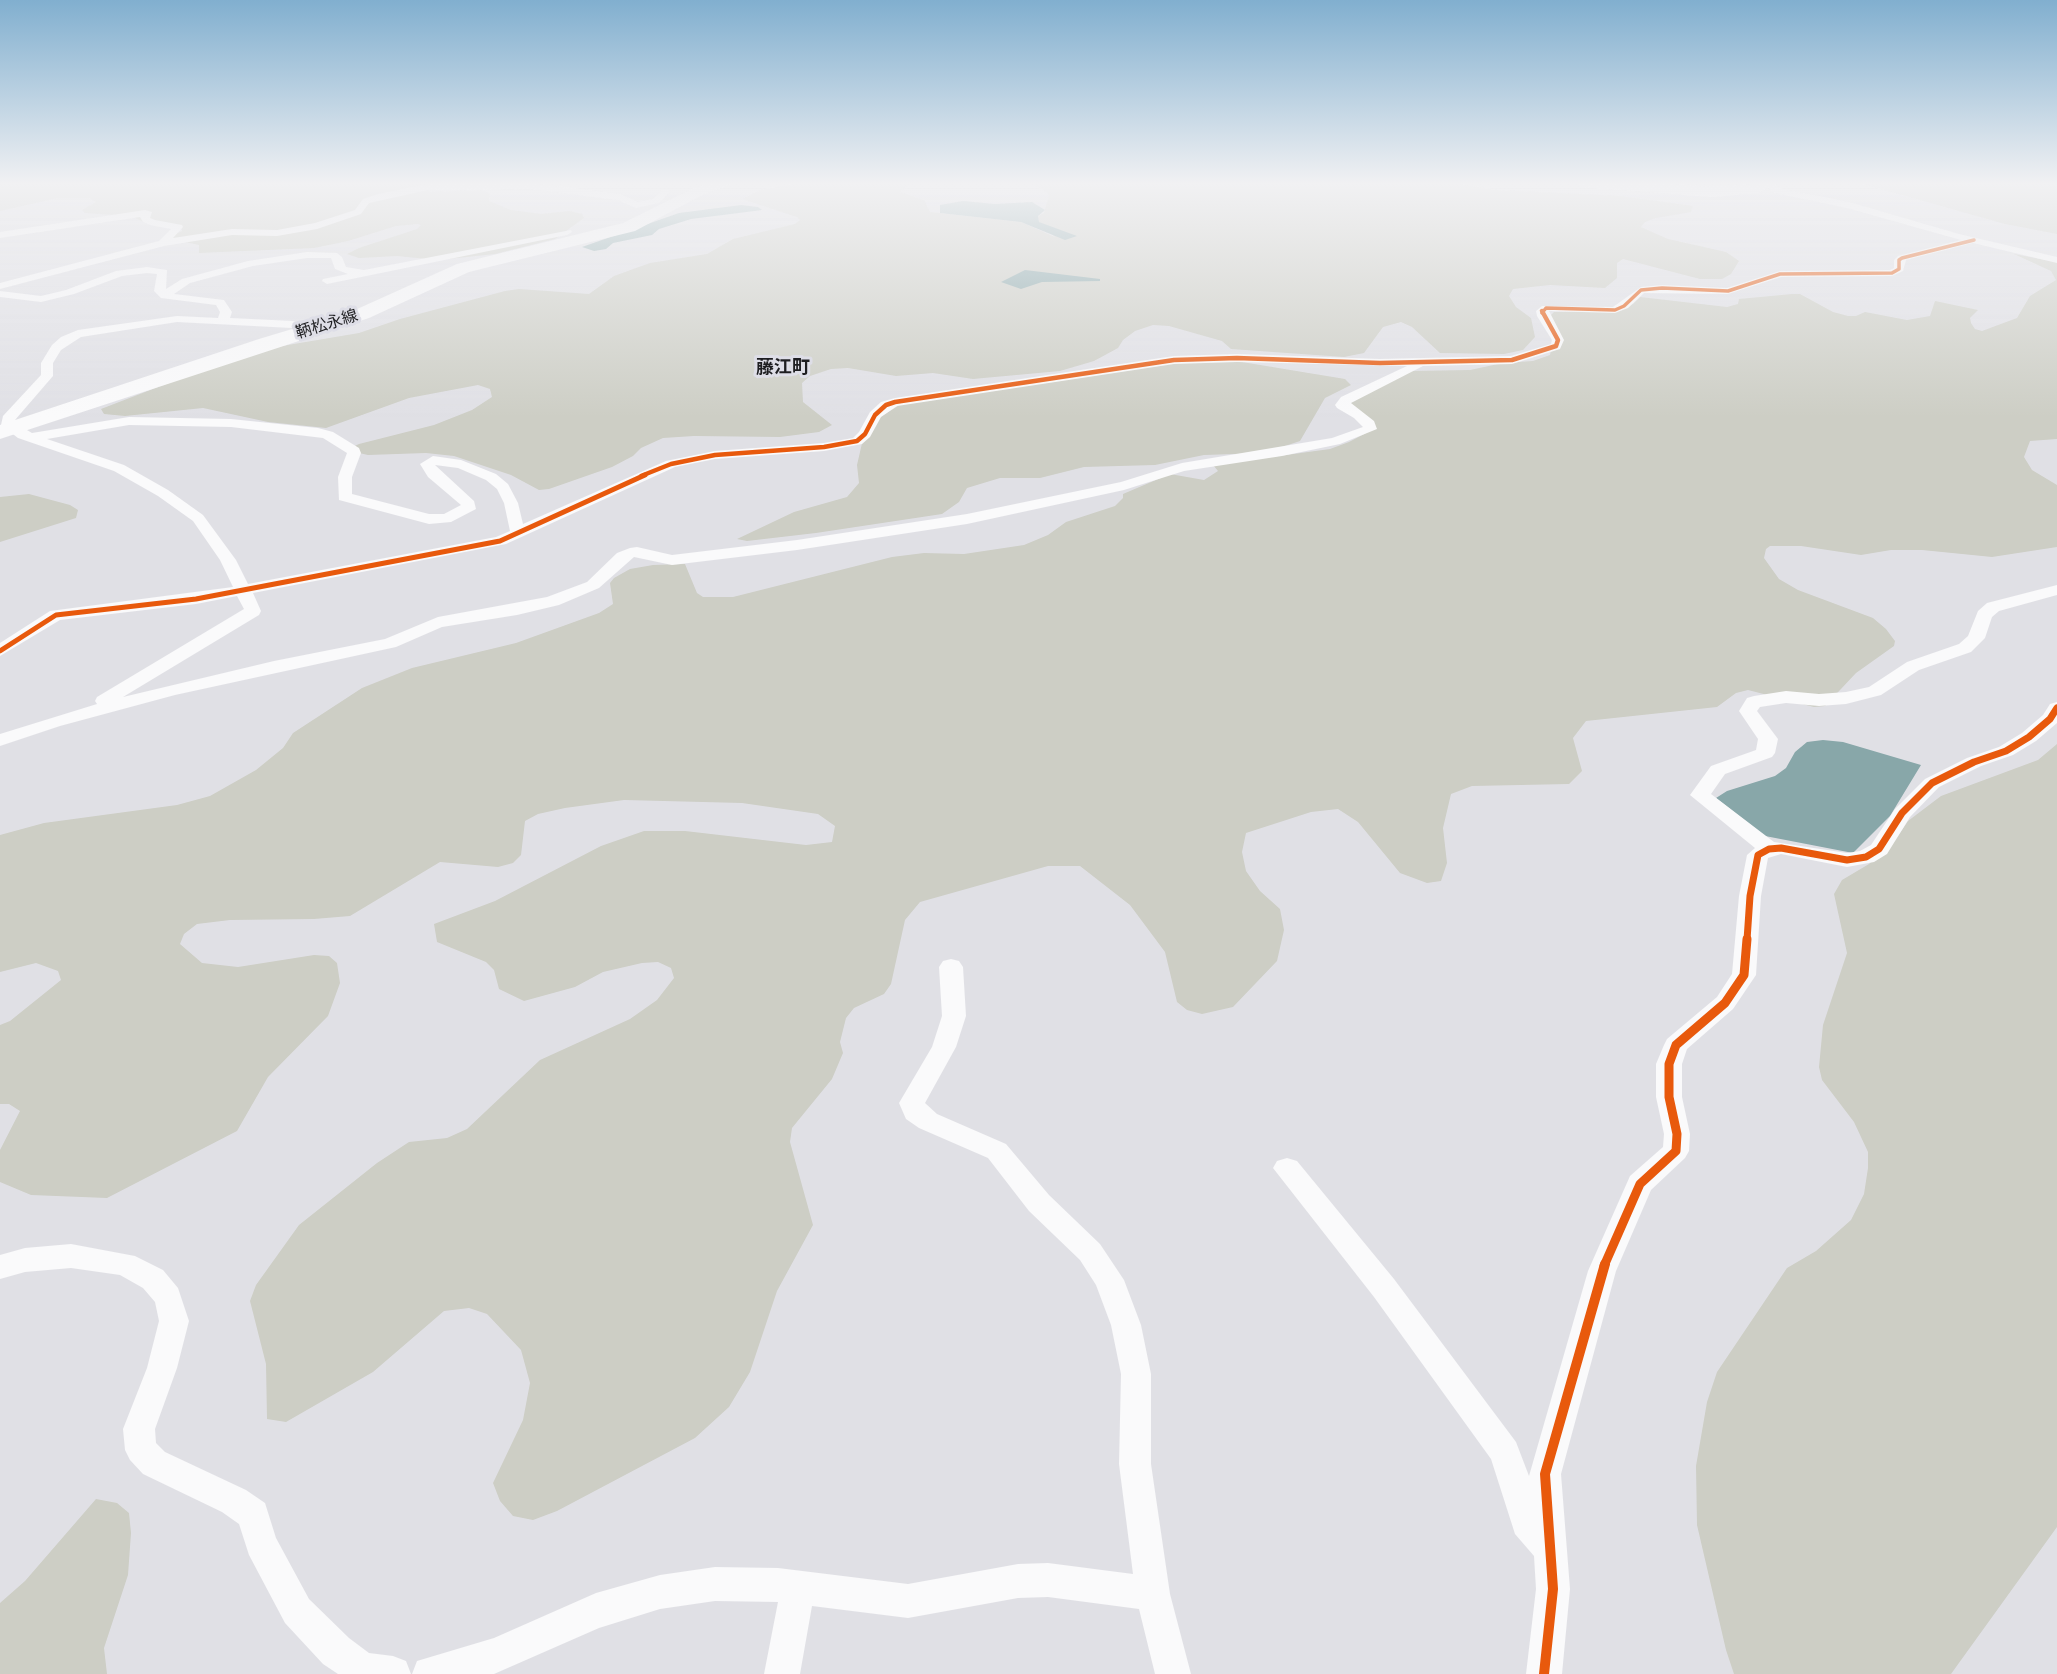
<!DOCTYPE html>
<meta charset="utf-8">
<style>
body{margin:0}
canvas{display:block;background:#e0e0e5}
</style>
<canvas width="2057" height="1674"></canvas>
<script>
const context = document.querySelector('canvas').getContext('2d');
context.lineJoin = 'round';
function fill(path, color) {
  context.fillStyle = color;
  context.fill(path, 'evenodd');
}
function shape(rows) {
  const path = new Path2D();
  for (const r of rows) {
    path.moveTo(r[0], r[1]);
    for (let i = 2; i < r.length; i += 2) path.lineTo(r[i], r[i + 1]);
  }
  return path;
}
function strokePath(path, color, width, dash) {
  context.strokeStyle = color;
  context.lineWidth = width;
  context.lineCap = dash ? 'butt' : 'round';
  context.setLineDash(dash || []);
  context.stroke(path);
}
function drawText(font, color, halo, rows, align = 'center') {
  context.font = font + ' "Source Serif 4","Noto Sans JP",serif';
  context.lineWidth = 6;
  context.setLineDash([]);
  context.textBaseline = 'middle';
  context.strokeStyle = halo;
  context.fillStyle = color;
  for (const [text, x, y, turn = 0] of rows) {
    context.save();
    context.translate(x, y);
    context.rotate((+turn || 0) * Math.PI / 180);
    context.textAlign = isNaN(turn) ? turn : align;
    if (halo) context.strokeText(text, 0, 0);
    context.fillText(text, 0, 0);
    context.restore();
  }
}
fill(shape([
 [0,182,454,182,418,188,431,192,482,190,490,194,489,201,511,210,541,214,570,211,582,214,584,218,555,239,495,254,438,260,397,256,359,258,347,254,359,248,417,229,421,225,418,224,396,226,348,241,314,248,199,253,199,245,167,238,182,231,181,227,150,225,131,216,85,213,82,210,96,202,89,198,58,198,0,211],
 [804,182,912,182,900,192,924,200,930,212,1021,222,1055,237,1039,222,1038,216,1044,213,1049,195,1042,189,1024,182,1448,182,1497,190,1621,196,1693,206,1691,212,1656,218,1645,222,1641,227,1668,239,1726,252,1739,261,1731,274,1722,279,1700,279,1623,259,1617,263,1617,278,1605,288,1550,285,1513,289,1509,296,1516,307,1531,318,1535,337,1523,350,1504,354,1440,353,1412,327,1401,322,1383,327,1364,353,1344,357,1231,349,1222,341,1169,326,1153,325,1135,331,1123,340,1118,348,1094,361,1060,371,973,379,933,373,896,376,848,368,831,369,810,376,802,383,803,402,832,425,819,432,780,437,694,436,663,438,641,448,633,456,612,467,549,489,539,490,511,475,454,456,426,453,368,455,346,450,359,444,434,425,472,410,492,397,490,389,478,385,409,398,326,428,268,422,203,408,125,416,104,414,101,409,210,367,282,346,359,333,400,319,505,291,519,289,589,294,614,276,650,263,707,254,733,239,795,224,800,220,797,217,742,199,761,190],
 [1856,182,2057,182,2057,234,2005,224],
 [2014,254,2057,262,2057,439,2030,441,2024,457,2032,470,2057,485,2057,547,1992,557,1922,550,1891,550,1861,555,1801,546,1770,546,1766,549,1764,558,1779,579,1798,590,1873,618,1886,629,1895,641,1894,646,1856,673,1825,706,1814,707,1748,690,1736,693,1717,707,1586,721,1573,738,1582,771,1569,784,1472,786,1451,794,1443,828,1447,863,1441,881,1427,883,1400,873,1358,822,1338,809,1311,812,1246,833,1242,852,1246,871,1260,891,1280,909,1284,930,1277,961,1233,1007,1202,1014,1187,1010,1177,1002,1165,952,1130,905,1080,866,1048,866,920,902,905,920,891,984,884,994,854,1008,846,1018,840,1042,843,1053,832,1079,792,1128,790,1142,813,1225,777,1291,750,1372,729,1407,695,1438,557,1511,533,1520,513,1516,500,1501,493,1483,523,1420,530,1383,521,1350,487,1314,469,1308,444,1311,373,1372,286,1422,267,1419,266,1364,250,1301,256,1285,299,1225,377,1163,409,1142,447,1138,467,1129,540,1060,630,1019,657,1000,674,978,671,968,658,962,642,963,603,972,575,987,524,1001,499,989,494,970,486,962,437,942,434,924,495,901,601,846,644,831,685,831,806,845,832,842,835,826,818,814,742,803,624,800,565,808,538,814,525,821,521,855,513,863,498,867,440,862,350,916,314,919,230,920,197,924,184,934,180,944,202,963,238,967,314,955,329,956,337,963,340,983,328,1016,268,1077,237,1131,107,1198,31,1195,0,1182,0,1150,20,1111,9,1104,0,1104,0,1025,10,1021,61,980,58,971,36,963,0,972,0,835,44,823,177,805,210,796,256,770,283,748,293,733,362,688,412,668,516,643,599,613,613,604,610,583,614,578,630,569,653,565,685,564,697,593,703,597,733,597,892,557,924,553,964,554,1024,545,1048,535,1066,522,1115,506,1123,498,1123,494,1170,474,1204,480,1218,471,1213,465,1330,449,1349,442,1368,432,1351,411,1351,401,1411,371,1470,370,1503,363,1533,361,1550,355,1554,337,1548,318,1554,312,1615,311,1633,304,1640,297,1727,307,1738,304,1739,299,1792,294,1800,294,1833,312,1848,316,1856,316,1865,312,1907,320,1930,316,1935,301,1978,310,1970,318,1971,323,1975,329,1982,331,2017,318,2030,296,2056,280,2051,271],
 [1236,361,1345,379,1351,385,1325,398,1300,441,1264,453,1204,455,1155,465,1084,467,1040,478,1000,478,967,488,959,502,942,514,816,533,747,541,737,539,794,512,847,497,859,483,857,465,866,426,901,404,1157,364],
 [29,494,70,505,78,510,76,518,0,542,0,497],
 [2057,744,2057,1527,1951,1674,1734,1674,1726,1650,1697,1525,1696,1466,1707,1402,1717,1372,1787,1268,1816,1251,1851,1220,1864,1194,1868,1168,1868,1152,1854,1122,1822,1080,1819,1067,1823,1025,1847,953,1834,894,1842,880,1869,864,1898,836,1908,821,1941,796,2038,760],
 [96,1499,117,1503,129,1513,131,1533,128,1575,104,1648,107,1674,0,1674,0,1603,25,1581]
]), '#cdcec5');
fill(shape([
 [963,201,995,204,1032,202,1045,210,1038,216,1039,222,1077,236,1065,240,1021,222,940,213,940,205],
 [741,205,758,207,762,210,691,219,659,229,652,235,613,243,606,249,594,251,582,247,679,213],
 [1025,270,1100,279,1100,281,1042,282,1021,289,1001,282],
 [1823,740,1843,742,1921,765,1890,816,1853,853,1765,836,1716,798,1727,791,1775,776,1786,768,1795,752,1807,742]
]), '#88a7a9');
fill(shape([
 [1766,182,1774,182,1777,188,1849,202,1959,234,2057,257,2057,263,1973,243,1906,260,1903,271,1892,276,1781,277,1728,294,1644,293,1628,308,1615,313,1549,311,1564,340,1560,349,1512,364,1423,366,1351,403,1374,421,1377,429,1340,444,1282,456,1184,471,1124,490,967,524,797,550,672,565,634,557,599,588,559,605,517,615,442,627,396,647,175,695,60,726,0,746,0,734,97,704,95,701,97,697,244,609,237,596,196,604,60,620,0,656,0,643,50,611,233,587,220,560,193,521,158,496,114,471,18,438,1,425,3,416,41,375,41,363,52,345,61,337,78,330,177,316,218,318,220,312,216,305,161,298,154,291,157,274,147,273,122,276,74,294,41,302,0,297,0,291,41,296,66,290,116,271,147,267,167,270,166,289,182,279,248,261,307,252,337,253,342,257,346,267,364,270,571,230,572,232,567,235,327,284,322,281,323,279,348,274,335,269,331,258,307,258,253,266,190,283,174,294,224,300,232,312,230,318,293,321,316,331,310,335,292,328,177,322,81,337,61,350,53,363,53,376,15,420,15,423,32,433,129,417,231,419,318,428,333,432,359,448,361,453,352,477,352,494,429,514,444,514,461,505,428,477,420,464,433,456,461,460,496,474,508,484,518,503,523,524,666,461,715,451,824,443,853,438,859,432,870,412,881,402,895,398,1174,356,1237,354,1380,359,1511,356,1551,344,1552,340,1537,316,1536,311,1542,306,1613,307,1641,287,1662,285,1727,288,1780,271,1890,270,1894,268,1894,260,1898,256,1961,240,1847,208,1771,192,1766,182],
 [1237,362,1407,366,1341,397,1335,405,1337,408,1354,418,1363,427,1332,438,1182,463,1121,482,967,514,797,540,672,555,637,547,630,548,617,553,587,582,547,597,438,617,385,639,274,661,123,697,259,615,261,611,253,593,506,544,675,467,715,459,824,451,862,444,870,437,881,417,897,406,1174,364,1237,362],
 [129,425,231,427,323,438,347,453,338,477,339,500,429,524,451,522,476,509,474,501,435,465,458,468,486,480,497,489,504,503,510,531,496,537,248,584,236,560,203,515,168,490,124,465,47,439,129,425],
 [531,183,620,194,638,202,653,199,663,189,671,191,659,203,636,208,618,200,531,189,428,190,369,203,361,214,317,229,277,236,232,235,164,246,0,289,0,283,159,241,171,229,150,225,143,222,140,217,0,238,0,232,145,210,152,212,150,218,155,220,182,225,183,227,173,238,232,229,277,230,315,223,355,210,363,199,378,194,428,184,531,183],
 [2057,585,2057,595,1999,611,1992,617,1985,638,1971,652,1919,670,1881,695,1846,704,1819,706,1786,703,1760,707,1757,711,1778,739,1775,753,1772,757,1725,774,1711,794,1774,842,1847,853,1860,851,1871,845,1895,809,1925,779,1967,758,1999,747,2022,733,2043,715,2050,704,2057,702,2057,723,2036,741,2013,755,1981,766,1939,787,1910,817,1887,854,1874,862,1847,867,1781,854,1768,858,1761,896,1756,975,1733,1009,1687,1049,1682,1064,1682,1097,1690,1134,1689,1151,1685,1158,1651,1190,1616,1271,1561,1474,1570,1589,1562,1674,1526,1674,1536,1589,1534,1556,1515,1534,1491,1459,1374,1297,1273,1168,1277,1161,1287,1158,1297,1161,1394,1279,1516,1442,1529,1476,1588,1271,1630,1176,1663,1147,1664,1134,1656,1097,1656,1064,1664,1045,1667,1039,1717,997,1732,974,1739,896,1747,855,1755,848,1690,795,1711,766,1756,750,1758,739,1739,711,1747,698,1754,696,1786,691,1819,694,1846,692,1869,687,1907,662,1959,644,1968,636,1978,611,1987,603,2057,585],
 [951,959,959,961,963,967,966,1016,956,1047,925,1103,937,1114,1006,1144,1049,1195,1100,1244,1124,1280,1141,1325,1151,1374,1151,1464,1170,1594,1191,1674,1155,1674,1139,1609,1048,1597,1018,1598,908,1618,812,1606,800,1674,764,1674,778,1602,715,1601,660,1609,599,1628,494,1674,412,1674,417,1661,494,1638,596,1593,660,1575,715,1567,778,1568,908,1584,1018,1564,1048,1563,1133,1574,1119,1464,1121,1374,1111,1325,1096,1285,1080,1260,1029,1211,988,1158,919,1128,906,1119,899,1103,932,1047,942,1016,939,967,943,961,951,959],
 [71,1244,135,1256,163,1270,178,1288,189,1321,177,1368,155,1429,156,1443,165,1452,246,1490,265,1503,276,1538,309,1599,349,1638,369,1653,393,1656,406,1661,411,1674,338,1674,323,1664,285,1623,249,1555,239,1524,222,1512,143,1474,130,1460,125,1450,123,1429,147,1368,159,1321,155,1302,143,1288,120,1275,71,1268,25,1272,0,1279,0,1255,25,1248,71,1244]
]), '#fafafb');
fill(shape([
 [712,182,736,182,702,195,635,231,469,272,369,318,0,439,0,425,259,339,355,310,457,264,623,223,692,189,712,182],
 [1576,182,1648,182,1712,187,1779,182,1758,193,1712,197,1583,187,1576,182]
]), '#fafafb');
strokePath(shape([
 [1542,313,1546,308,1615,310,1624,306,1641,290,1662,288,1728,291,1780,274,1892,273,1899,269,1899,260,1902,258,1974,240]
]), '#e8590c', 3.5);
strokePath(shape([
 [641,476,671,464,715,455,824,447,857,441,865,434,875,415,886,405,895,402,1174,360,1237,358,1380,363,1512,360,1556,346,1558,340,1542,311]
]), '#e8590c', 4.5);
strokePath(shape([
 [0,651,56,615,196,599,500,541,645,475]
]), '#e8590c', 5);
strokePath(shape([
 [1747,940,1750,896,1758,855,1769,849,1781,848,1847,860,1866,857,1879,849,1902,813,1932,783,1974,762,2006,751,2029,737,2050,719,2057,708]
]), '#e8590c', 7);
strokePath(shape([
 [1604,1266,1640,1184,1676,1151,1677,1134,1669,1097,1669,1064,1676,1045,1725,1003,1744,975,1747,939]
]), '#e8590c', 9);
strokePath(shape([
 [1544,1674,1553,1589,1545,1474,1605,1264]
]), '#e8590c', 10);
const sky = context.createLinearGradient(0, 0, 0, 417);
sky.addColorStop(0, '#81afcf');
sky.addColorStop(0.44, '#f1f1f3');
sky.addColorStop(1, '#f1f1f300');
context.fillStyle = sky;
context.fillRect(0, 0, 2057, 417);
drawText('16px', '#1e1e21', '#dedee7', [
 ["鞆松永線",327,325,-17]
]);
drawText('bold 18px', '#1e1e21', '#dedee7', [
 ["藤江町",783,368]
]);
</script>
